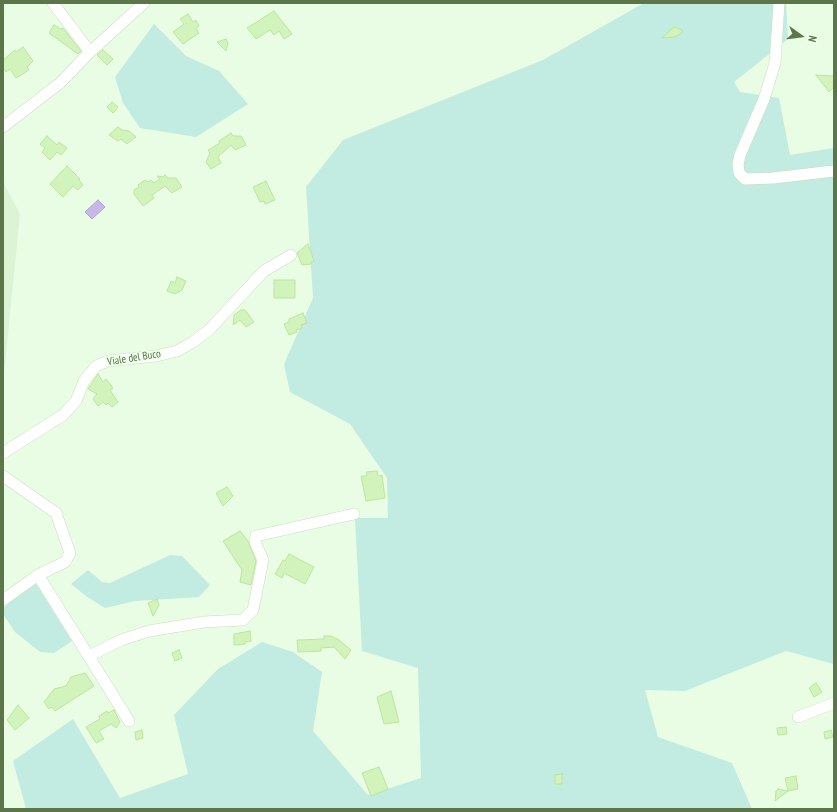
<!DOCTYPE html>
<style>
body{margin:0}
#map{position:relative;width:837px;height:812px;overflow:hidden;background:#e9fde4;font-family:"PT Sans Narrow",sans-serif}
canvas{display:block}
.frame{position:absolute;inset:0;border:4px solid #5d7649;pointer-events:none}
.north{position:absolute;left:781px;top:16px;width:40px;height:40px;-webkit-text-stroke:3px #efffeb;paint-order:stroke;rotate:104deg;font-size:11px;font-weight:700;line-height:16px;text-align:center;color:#5d7649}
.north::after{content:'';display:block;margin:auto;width:14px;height:18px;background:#5d7649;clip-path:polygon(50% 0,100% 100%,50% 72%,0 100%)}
</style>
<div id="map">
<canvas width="837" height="812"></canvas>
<div class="frame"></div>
<div class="north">N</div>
</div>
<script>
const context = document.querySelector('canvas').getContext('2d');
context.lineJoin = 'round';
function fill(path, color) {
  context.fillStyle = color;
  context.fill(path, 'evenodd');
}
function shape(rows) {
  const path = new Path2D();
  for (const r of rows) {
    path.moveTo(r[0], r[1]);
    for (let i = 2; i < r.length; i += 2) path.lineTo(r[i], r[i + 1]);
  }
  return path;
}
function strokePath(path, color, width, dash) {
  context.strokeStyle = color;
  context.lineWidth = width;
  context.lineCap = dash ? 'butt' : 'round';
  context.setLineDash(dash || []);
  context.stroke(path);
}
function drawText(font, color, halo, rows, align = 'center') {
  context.font = font + ' "PT Sans Narrow",sans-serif';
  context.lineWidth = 3;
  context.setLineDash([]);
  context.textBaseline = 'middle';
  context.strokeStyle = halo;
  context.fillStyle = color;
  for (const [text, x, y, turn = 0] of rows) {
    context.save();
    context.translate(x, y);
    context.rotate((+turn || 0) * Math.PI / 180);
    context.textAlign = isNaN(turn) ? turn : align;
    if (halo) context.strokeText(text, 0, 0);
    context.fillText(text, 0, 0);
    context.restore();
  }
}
fill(shape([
 [3,182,20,214,3,384]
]), '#dcf4d3');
fill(shape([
 [644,3,786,3,788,39,734,82,740,92,779,98,790,155,834,148,834,664,786,651,685,691,645,690,658,737,732,763,752,809,26,809,13,761,73,719,120,798,188,774,174,715,218,669,262,642,293,652,322,672,313,731,368,795,421,778,418,668,362,651,355,518,388,518,387,478,350,424,290,392,284,364,313,298,306,187,343,140,543,60],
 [154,24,186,56,219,71,248,104,196,137,140,128,123,103,115,77],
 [170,555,182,556,210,585,199,597,135,601,105,608,86,596,71,584,88,570,102,582,110,583],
 [35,582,72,641,54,653,40,652,15,632,3,614,3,608]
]), '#c2ebe2');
const water = shape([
 [98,200,105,207,92,219,85,212,98,200]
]);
fill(water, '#c8b8e7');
strokePath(water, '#b39ed9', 1);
const building = shape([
 [274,11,292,34,284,39,279,31,274,35,270,30,256,39,247,28,274,11],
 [188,14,193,22,196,20,199,26,196,28,199,33,183,44,173,32,184,24,180,19,188,14],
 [54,25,61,29,63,28,81,51,78,54,49,33,54,25],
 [674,27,680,29,683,32,675,37,662,38,674,27],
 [226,39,228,43,226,51,217,42,226,39],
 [23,47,33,61,27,67,29,70,16,78,10,69,6,72,3,68,3,60,15,50,16,52,23,47],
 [103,50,113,59,107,65,97,55,103,50],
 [816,75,834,76,834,87,829,92,816,75],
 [112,102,118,107,113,113,107,107,112,102],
 [118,127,122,130,129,131,136,137,127,144,121,139,118,141,109,135,118,127],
 [231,133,233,136,241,136,246,145,235,150,231,145,218,157,221,163,211,169,206,162,210,153,208,150,220,143,219,141,231,133],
 [47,136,57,145,59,142,67,148,61,155,57,152,50,160,42,152,45,148,40,144,47,136],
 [67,166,80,179,79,180,83,185,78,190,73,186,63,197,50,184,67,166],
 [165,175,168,178,176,178,182,187,172,193,165,186,152,195,154,198,143,206,134,194,134,190,139,187,138,185,145,180,148,182,151,180,154,183,160,179,157,176,163,177,165,175],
 [266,181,275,200,265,204,264,201,260,202,253,187,266,181],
 [308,244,314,261,311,262,311,264,302,265,297,253,308,244],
 [177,277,186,281,182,290,175,294,167,291,171,281,175,283,177,277],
 [274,280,295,280,295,298,274,298,274,280],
 [241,310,245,310,254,322,246,327,240,320,233,325,234,315,241,310],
 [303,313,307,323,301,325,302,328,296,330,297,332,289,335,284,324,289,322,289,319,303,313],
 [98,374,103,382,106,379,113,388,110,390,118,402,112,407,108,403,106,405,103,402,98,406,93,399,97,394,88,389,98,374],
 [377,471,378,476,382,475,385,498,366,501,361,476,367,476,366,472,377,471],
 [227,487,233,496,223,506,216,493,227,487],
 [240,531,248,541,256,561,251,585,240,582,242,570,223,541,240,531],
 [289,554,314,567,305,584,284,573,282,578,275,574,283,560,285,561,289,554],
 [157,599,159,605,153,616,148,603,157,599],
 [250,631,251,641,245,642,245,644,234,645,234,634,250,631],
 [324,636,331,636,339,640,351,650,345,659,334,647,321,648,321,651,298,652,297,640,324,639,324,636],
 [179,650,182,658,175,661,172,653,179,650],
 [85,673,94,686,55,711,52,707,49,709,44,702,54,689,66,686,71,677,85,673],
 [816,683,822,692,814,697,809,688,816,683],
 [391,691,399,722,384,724,377,697,391,691],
 [18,705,29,718,15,730,7,720,18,705],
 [114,710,120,722,116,728,111,724,99,731,104,739,96,743,86,727,100,719,99,716,107,711,108,713,114,710],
 [786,727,787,734,778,735,777,728,786,727],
 [142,730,143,738,136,740,135,732,142,730],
 [831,730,833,737,825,739,824,732,831,730],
 [379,767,388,789,371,796,362,773,379,767],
 [562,774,562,784,555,784,555,775,562,774],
 [796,776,798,789,788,791,785,778,796,776],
 [778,789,788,791,775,801,776,791,778,789]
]);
fill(building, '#d2f3bb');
strokePath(building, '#bbe69c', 1);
const minor = shape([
 [53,3,90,52],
 [779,3,775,63,764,99,740,155,738,164,739,173,745,179,773,178,834,171],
 [3,127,60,83,90,52,144,3],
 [3,453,63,415,76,401,84,381,96,366,108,361,156,356,177,351,193,342,209,330,264,271,291,255],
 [3,476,56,513,70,553,65,562,38,575,3,600],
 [38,575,129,721],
 [89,656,121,640,149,631,204,622,243,620,253,610,263,560,255,542,256,536,354,514],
 [798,717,834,703]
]);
strokePath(minor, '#c8dfbd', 12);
strokePath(minor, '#fff', 11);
drawText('11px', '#5d7649', '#efffeb', [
 ["Viale del Buco",134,358,-9]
]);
</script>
